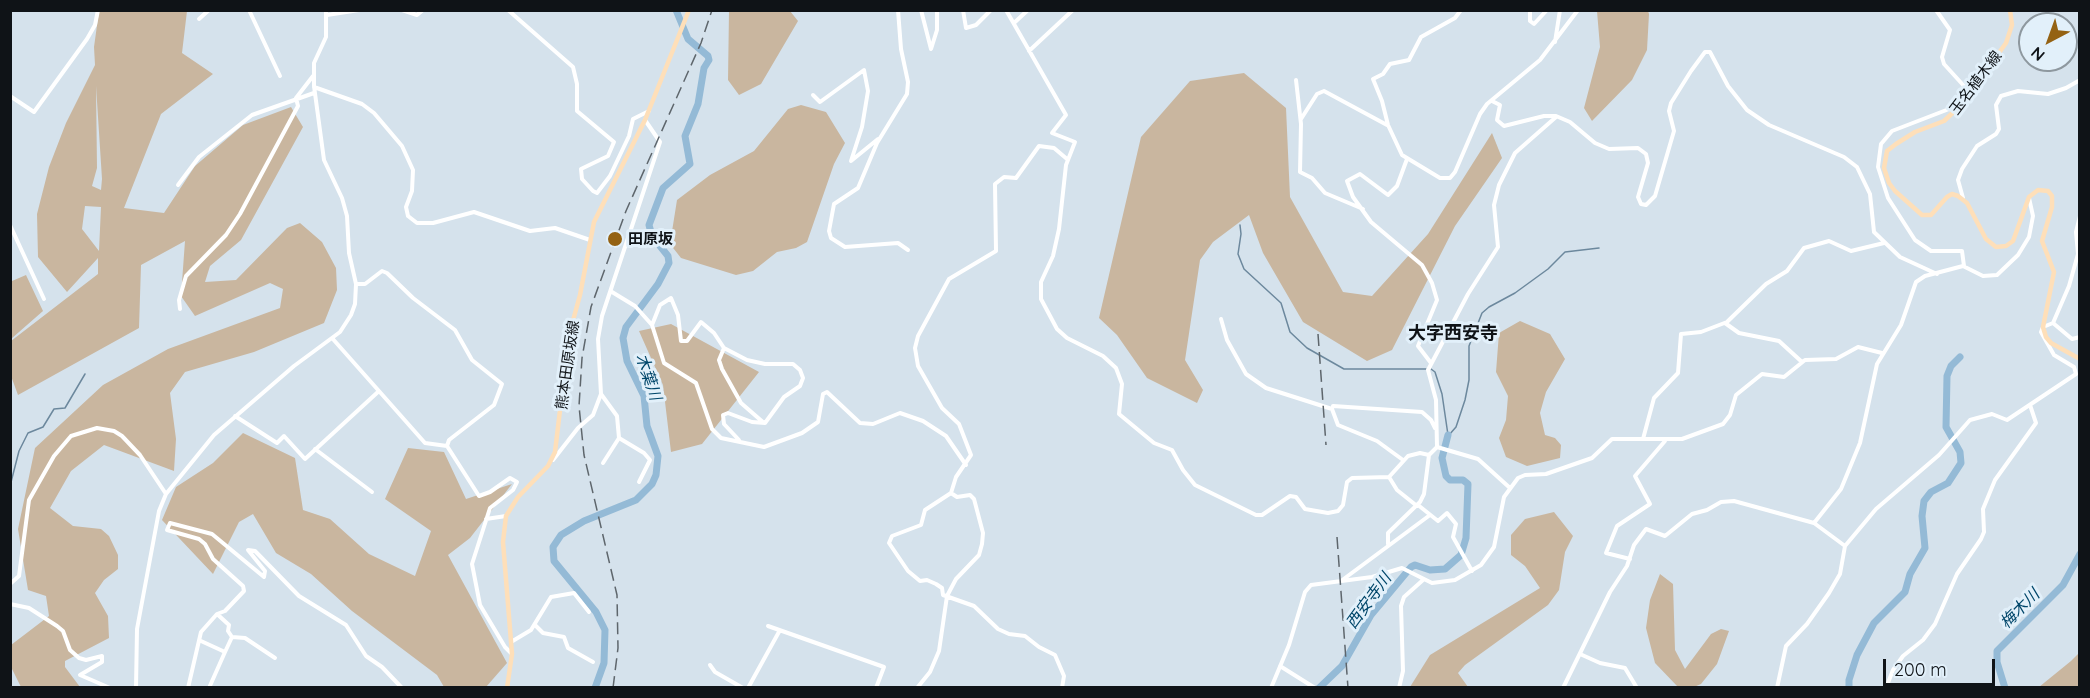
<!DOCTYPE html>
<meta charset="utf-8">
<style>
body{margin:0}
#map{position:relative;width:2090px;height:698px;overflow:hidden;background:#d5e2ec;font-family:Quicksand,sans-serif}
canvas{display:block}
.frame{position:absolute;inset:0;border:12px solid #0f1317;pointer-events:none}
.north{position:absolute;left:2018px;top:12px;width:60px;height:60px;box-sizing:border-box;background:#e2f0fa;border:2px solid #8e989f;border-radius:50%;rotate:221deg;font-size:16px;font-weight:700;line-height:24px;text-align:center;color:#0f1317}
.north::after{content:'';display:block;margin:auto;width:21px;height:27px;background:#946213;clip-path:polygon(50% 0,100% 100%,50% 72%,0 100%)}
.scale{position:absolute;left:1883px;top:659px;width:112px;height:27px;box-sizing:border-box;border:3px solid #0f1317;border-top:0;padding-left:8px;font-size:18px;line-height:21px;white-space:nowrap;color:#0f1317;-webkit-text-stroke:4px #e2f0fa;paint-order:stroke}
</style>
<div id="map">
<canvas width="2090" height="698"></canvas>
<div class="frame"></div>
<div class="north">N</div>
<div class="scale">200 m</div>
</div>
<script>
const context = document.querySelector('canvas').getContext('2d');
context.lineJoin = 'round';
function fill(path, color) {
  context.fillStyle = color;
  context.fill(path, 'evenodd');
}
function shape(rows) {
  const path = new Path2D();
  for (const r of rows) {
    path.moveTo(r[0], r[1]);
    for (let i = 2; i < r.length; i += 2) path.lineTo(r[i], r[i + 1]);
  }
  return path;
}
function strokePath(path, color, width, dash) {
  context.strokeStyle = color;
  context.lineWidth = width;
  context.lineCap = dash ? 'butt' : 'round';
  context.setLineDash(dash || []);
  context.stroke(path);
}
function drawText(font, color, halo, rows, align = 'center') {
  context.font = font + ' Quicksand,"Noto Sans JP",sans-serif';
  context.lineWidth = 6;
  context.setLineDash([]);
  context.textBaseline = 'middle';
  context.strokeStyle = halo;
  context.fillStyle = color;
  for (const [text, x, y, turn = 0] of rows) {
    context.save();
    context.translate(x, y);
    context.rotate((+turn || 0) * Math.PI / 180);
    context.textAlign = isNaN(turn) ? turn : align;
    if (halo) context.strokeText(text, 0, 0);
    context.fillText(text, 0, 0);
    context.restore();
  }
}
fill(shape([
 [99,11,187,11,182,53,213,74,161,114,124,208,164,213,195,166,243,125,291,107,303,127,241,240,210,266,205,282,236,280,287,228,300,223,322,242,336,268,337,290,324,323,254,352,185,372,170,393,176,439,174,471,104,445,71,471,50,508,73,526,101,529,109,536,118,555,118,569,104,580,95,593,108,616,109,638,65,661,65,667,80,687,21,687,11,667,11,645,49,616,46,596,28,590,18,529,35,448,103,385,168,349,280,308,283,289,270,283,195,316,181,296,185,241,141,265,139,328,18,395,11,376,11,341,98,274,98,258,67,292,38,257,37,214,49,167,66,123,95,65,94,47],
 [96,86,102,179,101,190,92,186,97,168],
 [85,206,101,207,99,251,82,229],
 [729,11,790,11,798,21,761,84,739,95,728,80],
 [1597,11,1648,11,1649,14,1647,50,1632,80,1592,121,1584,108,1600,47],
 [1244,73,1286,108,1290,197,1343,292,1372,296,1428,234,1492,133,1502,158,1455,226,1392,350,1367,361,1303,322,1263,253,1249,215,1213,242,1200,260,1185,360,1203,390,1197,403,1147,378,1117,335,1099,318,1141,137,1190,81],
 [801,105,826,112,845,143,834,164,807,242,796,248,777,252,753,271,736,275,681,258,670,244,677,200,710,175,754,151,788,109],
 [26,275,43,311,11,339,11,278,12,281],
 [1520,321,1550,334,1565,359,1546,392,1540,413,1545,435,1555,438,1561,445,1560,458,1527,466,1506,457,1499,438,1506,420,1508,396,1496,372,1499,333],
 [671,324,759,372,702,444,671,452,663,385,639,331],
 [243,433,295,458,303,510,330,519,369,554,415,576,431,531,385,499,408,448,444,452,466,499,512,484,470,538,448,555,507,663,486,687,444,687,437,675,352,611,311,574,276,553,253,514,239,522,213,574,162,520,176,487,213,463],
 [1554,512,1573,536,1565,552,1559,590,1548,605,1465,665,1458,673,1468,687,1410,687,1430,655,1540,588,1525,566,1511,555,1511,535,1525,519],
 [1660,574,1673,584,1675,650,1685,669,1711,634,1721,629,1729,631,1717,664,1701,684,1694,687,1678,687,1655,663,1646,628,1650,600],
 [2079,653,2079,687,2039,687,2071,661]
]), '#c9b69f');
strokePath(shape([
 [1240,225,1241,234,1238,254,1244,269,1281,303,1290,332,1307,348,1344,369,1426,369],
 [1431,369,1435,372,1442,394,1448,435],
 [1449,435,1456,427,1465,400,1469,380,1469,346,1482,313,1489,307,1515,293,1548,269,1565,252,1599,248],
 [10,486,19,451,28,433,43,427,54,409,65,408,85,374]
]), '#6c889d', 1.5);
strokePath(shape([
 [595,688,604,663,605,630,596,612,554,561,553,547,561,535,584,521,636,500,652,484,656,475,658,456,647,426,644,396,627,361,623,338,626,327,658,284,669,263,668,256,652,236,649,225,663,188,690,164,685,136,698,104,704,68,709,60,708,56,688,39,676,10],
 [1319,688,1342,666,1371,615,1411,567,1415,565,1430,570,1445,569,1461,555,1466,538,1468,484,1463,480,1450,480,1446,476,1442,458,1448,435],
 [1849,688,1849,680,1857,655,1874,623,1905,592,1910,574,1925,548,1922,516,1924,501,1931,492,1948,483,1961,463,1960,452,1946,427,1947,376,1951,366,1960,357],
 [2005,688,1997,662,1997,651,2063,585,2080,554]
]), '#94bad6', 7);
strokePath(shape([
 [249,10,280,76],
 [402,10,417,15,423,10],
 [508,10,573,67,577,84,577,111,614,142,608,156,581,169,582,179,593,191,597,193,610,176,629,136,633,119,649,111],
 [898,10,901,49,908,82,907,94,877,143,858,188,834,204,829,231,831,238,845,247,898,243,908,250],
 [921,10,931,49,937,30,937,10],
 [963,10,966,28,976,25,991,10],
 [1006,10,1066,115,1052,133,1075,142,1066,165,1059,229,1053,256,1041,282,1041,299,1057,329,1067,338,1103,356,1116,368,1122,384,1119,414,1154,443,1172,450,1183,470,1195,485,1256,515,1262,515,1290,496,1296,497,1305,509,1328,513,1338,511,1343,505,1347,482,1352,478,1389,477,1408,456,1420,453,1429,455],
 [1461,10,1455,18,1421,37,1409,60,1390,64,1383,74,1373,79,1382,101,1388,125,1402,155,1440,178,1450,178,1455,172,1480,114,1487,104,1540,60,1578,10],
 [1530,10,1530,21,1534,24,1547,10],
 [1936,10,1950,30,1942,57,1944,64,1964,86,1974,84],
 [327,15,359,10],
 [199,19,209,10],
 [1014,23,1028,10],
 [1555,42,1560,10],
 [1029,51,1073,10],
 [1296,80,1301,124,1300,172,1312,178,1325,193,1363,209],
 [314,87,362,104,374,113,402,146,413,170,412,191,406,207,408,216,417,223,433,223,474,212,530,231,555,228,590,240],
 [813,95,820,102,864,70,868,91,862,127,851,161,878,139],
 [10,96,34,112,87,39,95,25,98,10],
 [1492,101,1500,105,1497,120,1504,126,1544,116,1556,116,1570,122,1595,143,1609,149,1638,148,1646,154,1648,163,1638,197,1641,204,1646,205,1655,196,1674,131,1669,111,1671,103,1691,71,1705,52,1710,52,1728,86,1747,110,1769,125,1844,157,1857,167,1870,194,1874,232,1900,257,1937,274],
 [1962,104,1892,131,1881,144,1878,167,1888,198,1915,240,1931,251,1962,251,1964,266],
 [1301,119,1317,94,1324,91,1387,125],
 [1407,159,1397,186,1388,195,1360,174,1347,181,1353,197,1371,222,1422,265,1432,283,1437,300,1418,346,1431,363],
 [178,185,199,157,252,115,314,93],
 [1963,198,1958,180,1962,169,1977,146,1996,134,1999,129,1996,105,2001,96,2018,91,2048,94,2066,88,2080,80],
 [10,225,44,299],
 [356,284,365,284,382,271,387,273,413,298,455,330,472,360,502,384,494,405,449,440,447,446],
 [612,292,635,306,652,325,664,363,696,383,712,429,721,438,764,447,802,433,818,422,823,394,827,392,860,423,873,424,900,413,923,421,946,436,966,465],
 [180,309,179,300,186,276,226,235,240,214,298,106,296,98,313,76],
 [1221,319,1227,340,1246,374,1266,388,1332,409,1338,425,1377,441,1403,460],
 [1725,323,1739,333,1779,341,1802,362],
 [2053,323,2072,339,2080,337],
 [652,325,660,305,671,298,678,315,681,341,687,341,701,322,714,333,724,348,747,360,765,364,793,364,800,370,803,378,800,386,784,397,765,423,752,422,728,413,723,415,724,424,739,440],
 [332,338,425,443,447,446],
 [724,348,719,360,722,369,741,403,764,423],
 [601,394,617,416,619,438,603,463],
 [1333,406,1422,412,1431,420,1435,428],
 [235,416,277,443,284,436,305,459,379,391],
 [619,438,644,453,650,460,639,482],
 [1643,439,1654,398,1678,373,1681,334,1701,332,1727,322,1766,284,1787,271,1804,248,1829,241,1851,251,1884,243],
 [447,446,479,496,490,492,510,478,517,482,513,490,490,508,472,564,480,605,505,647,512,654],
 [1437,447,1478,459,1510,488],
 [315,449,372,492],
 [553,460,578,428,593,415,601,394,598,339,602,316,660,142,645,120],
 [1389,477,1397,490,1417,506],
 [951,493,956,477,971,455,959,424,942,408,918,366,915,348,918,336,949,279,996,251,995,184,1004,177,1016,178,1039,146,1054,148,1067,159],
 [951,493,925,510,921,525,892,536,889,543,908,571,920,581,927,580,936,584,942,588,943,595,974,606,998,629,1009,634,1025,636,1039,647,1055,655,1064,676,1062,688],
 [1418,505,1438,521,1447,513,1456,524,1453,537,1472,571],
 [486,519,506,516],
 [1814,523,1841,489,1860,443,1877,364,1901,325,1916,282,1925,276,1963,266,1983,276,1997,275,2018,255,2029,237,2033,216,2029,198],
 [1388,544,1388,533,1420,502,1424,494,1429,455,1437,447,1436,400,1428,370,1468,294,1498,247,1494,205,1499,185,1515,153,1556,117],
 [10,555,10,563],
 [1630,559,1606,553,1617,526,1650,504,1635,476,1665,441],
 [1341,581,1430,515],
 [10,584,19,576,29,500,54,456,71,436,97,428,114,431,122,436,140,455,166,494],
 [10,604,29,608,57,626,63,631,70,650,79,658,86,660,102,656,102,662,80,675,110,688],
 [217,614,229,625,228,631,232,637],
 [535,625,543,633,564,637,568,648,593,662],
 [768,626,884,667,876,688],
 [201,641,225,652,209,688],
 [511,642,531,630,551,597,574,593,589,612],
 [225,652,232,637,245,638,275,658],
 [1580,654,1600,663,1625,668,1637,688],
 [710,665,715,672,743,688],
 [1280,666,1315,688],
 [136,688,137,629,159,511,166,494,214,435,294,366,340,332,351,315,355,304,356,284,349,253,347,216,342,198,324,160,314,86,314,63,326,37,326,10],
 [188,688,201,632,217,614,225,611,244,591,243,586,213,559,205,544,199,539,167,530,170,523,212,534,264,577,265,571,248,550,255,551,299,596,346,625,366,656,382,667,402,688],
 [748,688,780,630],
 [917,688,930,672,939,651,947,596,956,579,979,555,982,544,983,533,974,499,970,495,957,497,951,493],
 [1271,688,1289,645,1305,592,1311,585,1372,577,1402,568,1432,583,1455,580,1481,565,1494,547,1504,497,1518,478,1525,475,1546,474,1592,458,1612,439,1682,439,1723,424,1730,415,1736,395,1762,374,1784,377,1805,360,1836,359,1858,347,1882,353],
 [1399,688,1403,671,1401,606,1404,597,1423,580],
 [1563,688,1610,592,1627,566,1634,545,1646,529,1665,536,1692,514,1707,510,1721,502,1734,501,1814,523,1845,546],
 [1777,688,1786,646,1807,624,1829,593,1840,574,1845,546,1876,509,1939,455,1970,420,1992,414,2007,420,2076,374,2074,367,2054,355,2041,332,2043,327,2053,323,2069,286,2078,254,2076,232,2080,216],
 [1886,688,1893,670,1903,656,1923,640,1935,624,1957,574,1981,539,1984,532,1983,509,1995,480,2036,423,2030,405]
]), '#fff', 4);
strokePath(shape([
 [2010,10,2012,25,2006,43,1962,104,1944,121,1915,132,1896,144,1887,151,1884,168,1889,183,1895,191,1922,215,1931,215,1947,197,1952,194,1958,196,1967,203,1986,239,1996,247,2006,246,2013,241,2029,197,2038,190,2048,191,2052,196,2052,207,2042,241,2054,272,2043,327,2046,337,2051,343,2080,359],
 [507,688,512,654,503,542,506,516,518,497,548,466,555,452,569,335,580,295,594,222,645,120,689,10]
]), '#fedfb9', 4.5);
strokePath(shape([
 [1318,334,1326,445],
 [1337,537,1348,688],
 [613,688,618,648,617,595,584,455,579,406,582,358,591,307,626,211,701,43,712,10]
]), '#5e666c', 1.5, [12, 6]);
for (const [x, y, r, color] of [
 [615,239,8,"#946213"]
]) {
  const dot = new Path2D();
  dot.arc(x, y, r, 0, 2 * Math.PI);
  context.fillStyle = color;
  context.fill(dot);
  strokePath(dot, '#e2f0fa', 2);
}
drawText('15px', '#0f1317', '#e2f0fa', [
 ["玉名植木線",1976,83,-53],
 ["熊本田原坂線",568,365,-82]
]);
drawText('bold 15px', '#0f1317', '#e2f0fa', [
 ["田原坂",628,239]
], 'left');
drawText('italic 16px', '#00466a', '#e2f0fa', [
 ["木葉川",648,377,71],
 ["西安寺川",1369,601,-54],
 ["梅木川",2020,609,-45]
]);
drawText('bold 18px', '#0f1317', '#e2f0fa', [
 ["大字西安寺",1453,334]
]);
</script>
